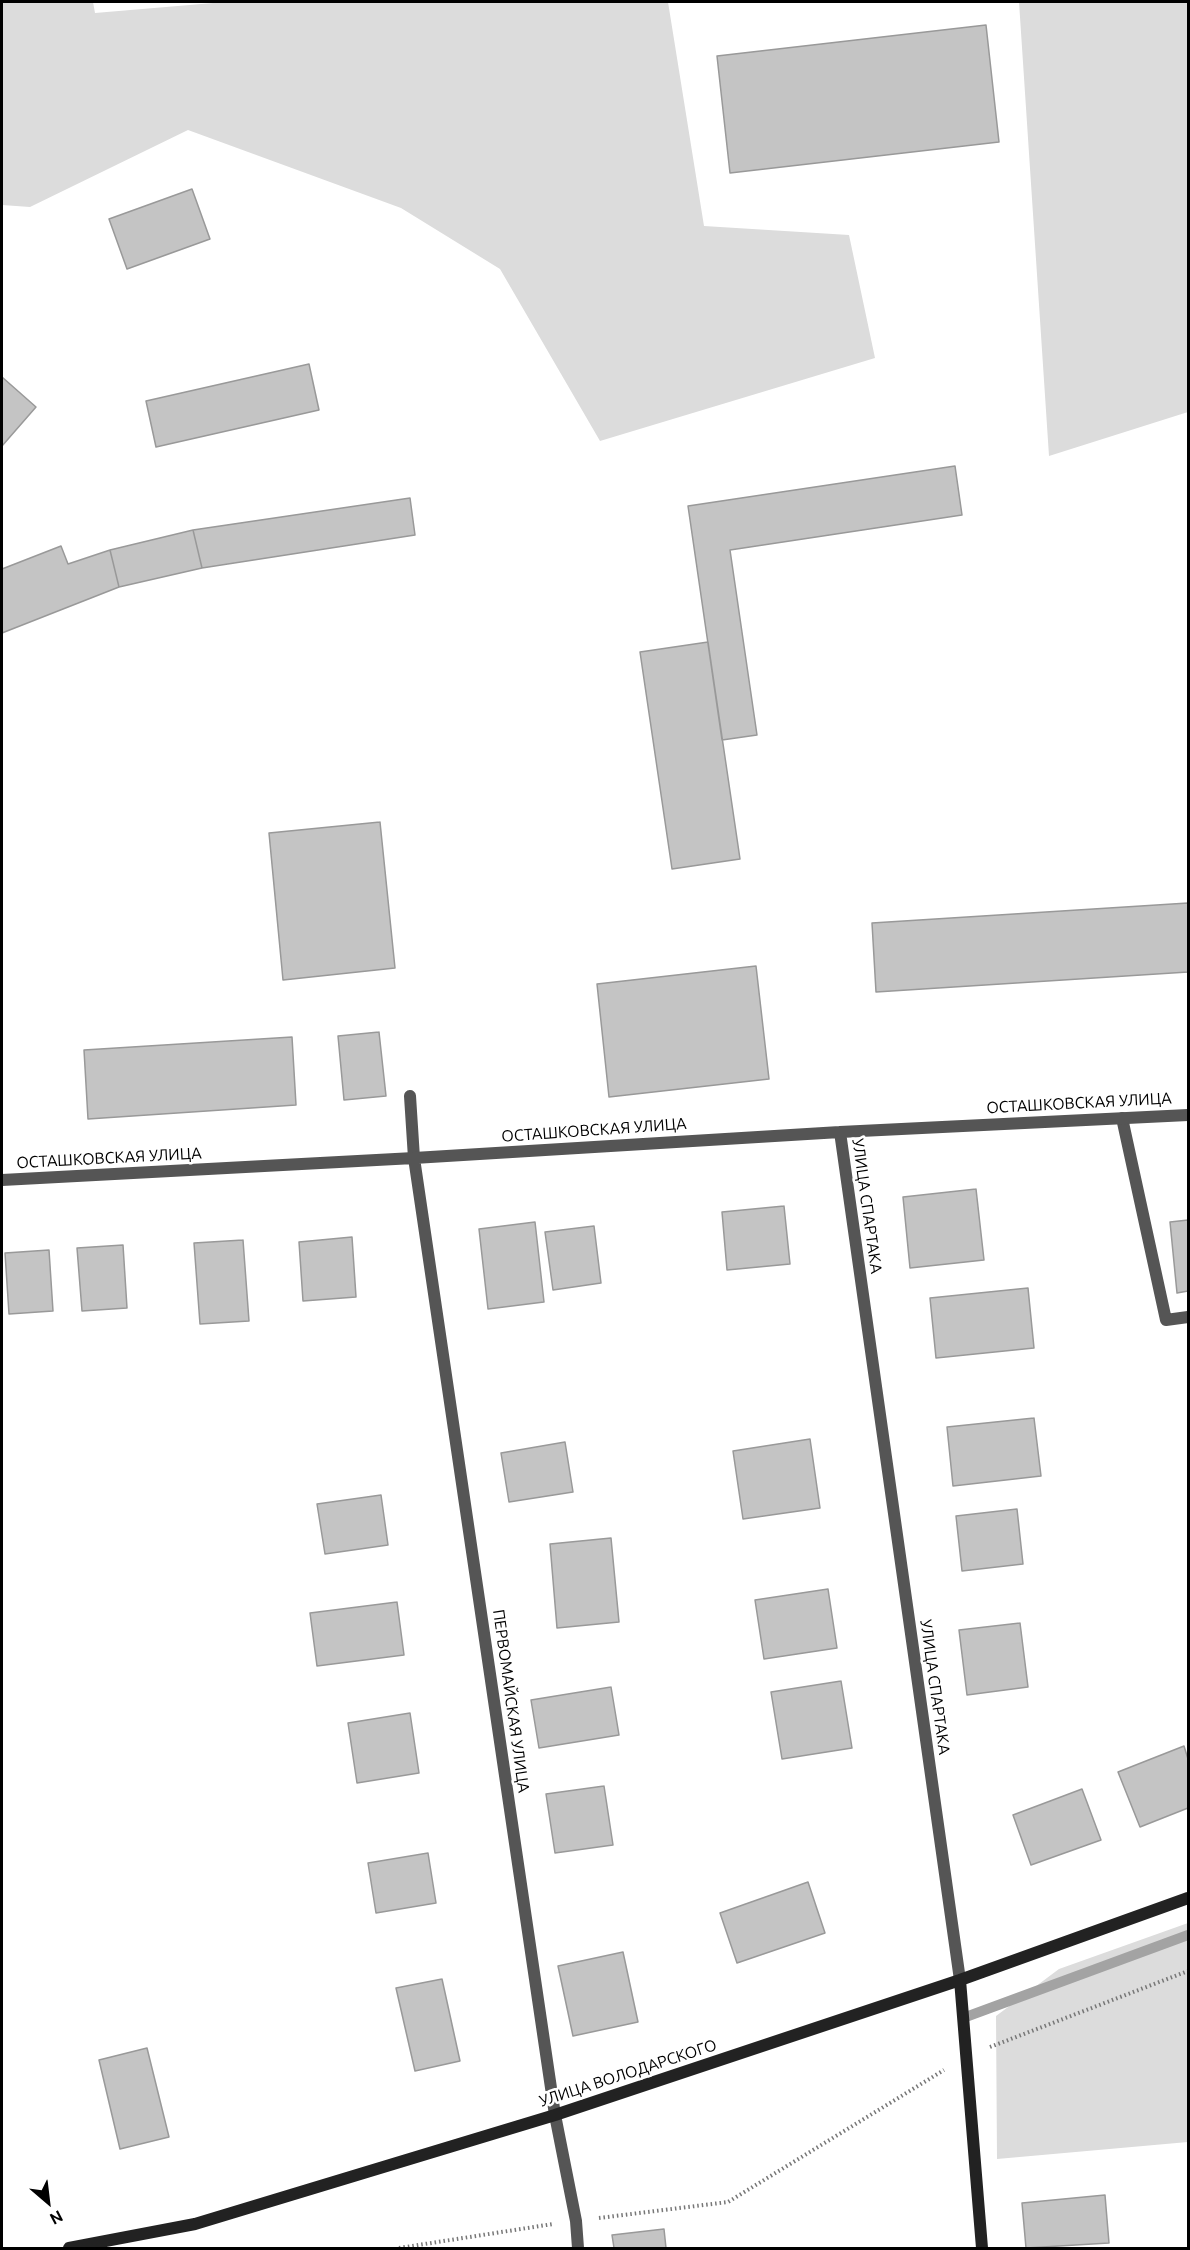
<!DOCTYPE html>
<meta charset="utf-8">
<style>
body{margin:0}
#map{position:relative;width:1190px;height:2250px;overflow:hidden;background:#fff;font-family:Ubuntu,sans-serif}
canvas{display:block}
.frame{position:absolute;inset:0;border:3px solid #000;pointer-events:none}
.north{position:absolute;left:18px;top:2172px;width:60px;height:60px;-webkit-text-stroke:4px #fff;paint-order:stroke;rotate:152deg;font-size:16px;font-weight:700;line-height:24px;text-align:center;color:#000}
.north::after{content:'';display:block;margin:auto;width:21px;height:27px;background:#000;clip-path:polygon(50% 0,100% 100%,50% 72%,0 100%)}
</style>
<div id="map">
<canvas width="1190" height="2250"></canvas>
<div class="frame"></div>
<div class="north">N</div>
</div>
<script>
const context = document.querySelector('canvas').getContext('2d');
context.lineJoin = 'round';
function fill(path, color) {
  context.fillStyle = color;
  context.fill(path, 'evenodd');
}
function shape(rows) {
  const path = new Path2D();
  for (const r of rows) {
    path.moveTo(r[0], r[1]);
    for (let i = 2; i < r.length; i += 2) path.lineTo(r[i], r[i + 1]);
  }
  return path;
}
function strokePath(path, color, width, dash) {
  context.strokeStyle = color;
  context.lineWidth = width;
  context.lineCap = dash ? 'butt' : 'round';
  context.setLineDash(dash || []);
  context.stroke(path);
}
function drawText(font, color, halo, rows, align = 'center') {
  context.font = font + ' Ubuntu,sans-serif';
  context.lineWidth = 5;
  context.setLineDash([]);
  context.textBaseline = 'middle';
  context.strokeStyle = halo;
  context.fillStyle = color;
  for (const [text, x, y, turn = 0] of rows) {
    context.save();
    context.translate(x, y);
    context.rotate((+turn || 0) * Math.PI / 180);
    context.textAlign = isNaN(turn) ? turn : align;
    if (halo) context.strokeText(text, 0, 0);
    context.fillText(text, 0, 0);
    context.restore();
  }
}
fill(shape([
 [2,2,93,2,95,13,225,2,668,2,704,226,849,235,875,358,600,441,500,269,401,208,188,130,30,207,2,205],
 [1019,2,1188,2,1188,412,1049,456],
 [1188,1923,1188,2142,997,2159,996,2016,1059,1969]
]), '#dcdcdc');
strokePath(shape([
 [963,2018,1188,1935]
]), '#a3a3a3', 10);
const building = shape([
 [986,25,999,142,730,173,717,56,986,25],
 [192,189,210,239,127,269,109,219,192,189],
 [309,364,319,410,156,447,146,401,309,364],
 [2,377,36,407,2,446,2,377],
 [955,466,962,515,730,550,757,735,722,740,688,506,955,466],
 [410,498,415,535,202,568,193,530,410,498],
 [193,530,202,568,119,587,110,550,193,530],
 [61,546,68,564,110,550,119,587,2,633,2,569,61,546],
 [708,642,740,859,672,869,640,652,708,642],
 [380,822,395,968,283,980,269,833,380,822],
 [1188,903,1188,972,876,992,872,923,1188,903],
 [756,966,769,1079,609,1097,597,984,756,966],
 [379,1032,386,1096,344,1100,338,1036,379,1032],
 [292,1037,296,1105,88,1119,84,1050,292,1037],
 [976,1189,984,1260,910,1268,903,1197,976,1189],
 [784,1206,790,1264,727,1270,722,1212,784,1206],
 [1188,1220,1188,1291,1177,1293,1170,1222,1188,1220],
 [535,1222,544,1302,488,1309,479,1229,535,1222],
 [594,1226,601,1283,553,1290,545,1232,594,1226],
 [352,1237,356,1297,303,1301,299,1242,352,1237],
 [243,1240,249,1321,200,1324,194,1243,243,1240],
 [123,1245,127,1308,82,1311,77,1248,123,1245],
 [49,1250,53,1311,9,1314,5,1253,49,1250],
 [1028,1288,1034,1348,936,1358,930,1298,1028,1288],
 [1034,1418,1041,1476,953,1486,947,1427,1034,1418],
 [810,1439,820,1508,743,1519,733,1451,810,1439],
 [565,1442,573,1492,509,1502,501,1453,565,1442],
 [381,1495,388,1545,325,1554,317,1504,381,1495],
 [1017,1509,1023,1564,962,1571,956,1516,1017,1509],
 [611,1538,619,1622,557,1628,550,1544,611,1538],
 [828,1589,837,1648,764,1659,755,1600,828,1589],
 [397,1602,404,1655,317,1666,310,1613,397,1602],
 [1020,1623,1028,1687,967,1695,959,1630,1020,1623],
 [841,1681,852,1748,782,1759,771,1692,841,1681],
 [611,1687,619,1735,539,1748,531,1700,611,1687],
 [410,1713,419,1773,357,1783,348,1723,410,1713],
 [1184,1746,1188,1759,1188,1808,1140,1827,1118,1772,1184,1746],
 [604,1786,613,1845,555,1853,546,1794,604,1786],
 [1082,1789,1101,1840,1031,1865,1013,1815,1082,1789],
 [428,1853,436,1903,376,1913,368,1863,428,1853],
 [808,1882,825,1933,737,1963,720,1913,808,1882],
 [623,1952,638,2022,573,2036,558,1966,623,1952],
 [442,1979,460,2061,415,2071,396,1988,442,1979],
 [147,2048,169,2137,120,2149,99,2060,147,2048],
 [1105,2195,1109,2243,1026,2248,1022,2203,1105,2195],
 [664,2229,666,2248,614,2248,612,2235,664,2229]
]);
fill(building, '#c4c4c4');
strokePath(building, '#999', 1.5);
strokePath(shape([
 [990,2047,1188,1971],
 [599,2218,728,2202,944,2070],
 [399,2248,553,2224]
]), '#777', 4, [1.5, 3]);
strokePath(shape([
 [410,1096,414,1158],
 [1122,1118,1166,1320,1188,1317]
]), '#555', 12);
strokePath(shape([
 [840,1132,960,1980],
 [414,1158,555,2115,576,2221,578,2248],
 [2,1180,414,1158,840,1132,1188,1115]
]), '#555', 12);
strokePath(shape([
 [960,1980,982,2248],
 [69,2248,195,2224,555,2115,960,1980,1188,1898]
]), '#222', 12);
drawText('16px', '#000', '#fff', [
 ["ОСТАШКОВСКАЯ УЛИЦА",1079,1103,-3],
 ["ОСТАШКОВСКАЯ УЛИЦА",594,1130,-4],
 ["ОСТАШКОВСКАЯ УЛИЦА",109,1158,-3],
 ["УЛИЦА СПАРТАКА",867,1206,82],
 ["УЛИЦА СПАРТАКА",935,1687,82],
 ["ПЕРВОМАЙСКАЯ УЛИЦА",511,1701,82],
 ["УЛИЦА ВОЛОДАРСКОГО",628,2073,-18]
]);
</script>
